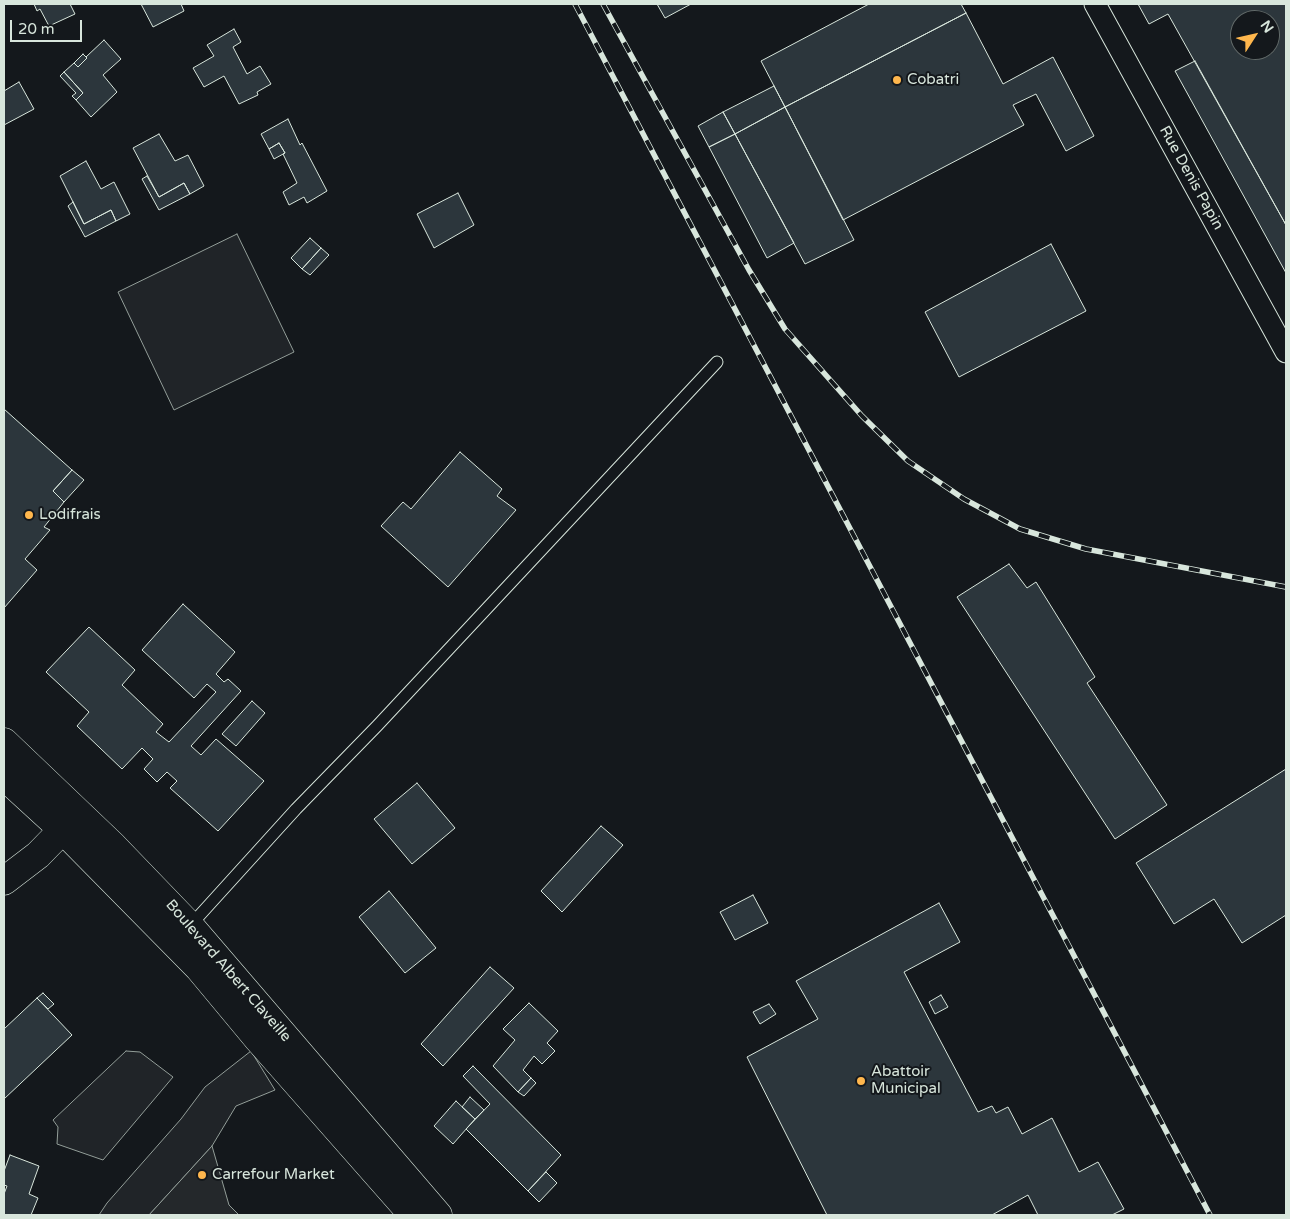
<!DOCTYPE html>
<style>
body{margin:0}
#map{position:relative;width:1290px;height:1219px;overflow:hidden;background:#14181c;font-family:"Varela Round",sans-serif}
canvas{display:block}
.frame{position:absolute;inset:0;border:5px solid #d8e6dc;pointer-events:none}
.north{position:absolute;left:1230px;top:10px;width:50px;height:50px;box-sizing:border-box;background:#14181c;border:1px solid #626a69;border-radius:50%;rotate:55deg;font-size:14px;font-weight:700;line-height:20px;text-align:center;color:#d8e6dc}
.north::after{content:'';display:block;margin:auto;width:18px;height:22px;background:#ffb74d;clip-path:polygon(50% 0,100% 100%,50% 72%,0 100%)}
.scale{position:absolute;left:10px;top:20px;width:72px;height:22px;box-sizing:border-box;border:2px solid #d8e6dc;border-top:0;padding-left:6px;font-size:15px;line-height:18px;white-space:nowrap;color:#d8e6dc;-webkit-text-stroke:4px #14181c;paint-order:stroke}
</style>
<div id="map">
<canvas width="1290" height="1219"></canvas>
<div class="frame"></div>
<div class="north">N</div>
<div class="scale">20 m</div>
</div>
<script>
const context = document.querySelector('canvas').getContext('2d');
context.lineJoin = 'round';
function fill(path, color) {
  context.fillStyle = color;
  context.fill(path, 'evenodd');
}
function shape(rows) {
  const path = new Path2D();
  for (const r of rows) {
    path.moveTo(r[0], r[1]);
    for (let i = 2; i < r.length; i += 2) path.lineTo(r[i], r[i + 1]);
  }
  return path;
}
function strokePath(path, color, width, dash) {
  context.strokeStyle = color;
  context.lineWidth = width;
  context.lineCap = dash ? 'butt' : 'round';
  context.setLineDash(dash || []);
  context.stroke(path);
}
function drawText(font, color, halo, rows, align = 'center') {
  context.font = font + ' "Varela Round",sans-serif';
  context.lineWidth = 4;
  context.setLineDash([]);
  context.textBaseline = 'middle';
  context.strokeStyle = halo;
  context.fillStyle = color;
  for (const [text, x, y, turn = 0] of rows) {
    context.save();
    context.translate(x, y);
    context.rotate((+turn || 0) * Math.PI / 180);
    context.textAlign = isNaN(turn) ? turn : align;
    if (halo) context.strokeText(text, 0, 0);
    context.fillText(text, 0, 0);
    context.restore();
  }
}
const green = shape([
 [237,234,294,352,174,410,118,292,237,234],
 [126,1051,140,1052,173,1077,103,1160,57,1144,58,1127,53,1120,126,1051],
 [251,1051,275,1090,236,1106,212,1146,149,1215,99,1215,107,1203,181,1119,205,1087,251,1051]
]);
fill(green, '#202428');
strokePath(green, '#939e99', 1);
const parking = shape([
 [212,1146,229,1205,239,1215,149,1215,212,1146]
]);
fill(parking, '#24282b');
strokePath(parking, '#939e99', 1);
const building = shape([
 [34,4,70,4,75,14,49,26,40,9,37,11,34,4],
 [141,4,181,4,184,11,153,27,141,4],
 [657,4,691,4,665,18,657,4],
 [869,4,961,4,966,13,785,107,761,61,869,4],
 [1138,4,1286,4,1286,225,1168,14,1149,24,1138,4],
 [1240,20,1270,20,1270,50,1240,50,1240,20],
 [966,13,1003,84,1053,57,1094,136,1066,151,1036,94,1013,105,1024,125,843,220,785,107,966,13],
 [234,29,241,42,233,47,247,74,260,66,271,84,257,92,258,95,239,104,224,76,204,87,193,68,214,56,207,45,234,29],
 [104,40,121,59,103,75,117,92,91,117,76,100,83,93,64,72,74,63,78,67,87,58,86,57,104,40],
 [83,54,87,58,78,67,74,63,83,54],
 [1195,61,1286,225,1286,273,1175,71,1195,61],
 [64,72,83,93,76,100,72,96,76,93,60,76,64,72],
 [19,82,34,109,4,125,4,91,19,82],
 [774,86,785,107,735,134,723,112,774,86],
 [785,107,854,240,805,264,735,134,785,107],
 [723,112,735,134,709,147,698,126,723,112],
 [288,119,300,145,302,143,327,191,307,203,304,197,289,205,283,192,297,183,283,154,285,153,279,143,269,149,261,134,288,119],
 [159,134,175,161,188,155,204,186,190,194,184,183,159,197,133,148,159,134],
 [735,134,794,243,767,258,709,147,735,134],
 [279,143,285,153,274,159,269,149,279,143],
 [86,161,101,189,114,182,130,214,116,221,111,210,84,224,60,176,86,161],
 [147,176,159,197,184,183,190,194,159,210,142,179,147,176],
 [458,193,474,225,434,248,417,214,458,193],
 [73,202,84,224,111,210,116,221,85,237,68,206,73,202],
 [310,238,321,248,302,269,291,258,310,238],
 [1051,244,1086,311,959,377,925,312,1051,244],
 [321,248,329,255,310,275,302,269,321,248],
 [4,409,72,470,53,491,64,502,44,527,50,530,25,559,37,570,4,608,4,409],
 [460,452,502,489,497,496,516,510,448,587,381,526,403,502,411,509,460,452],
 [72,470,84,480,64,502,53,491,72,470],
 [1009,564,1027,588,1036,582,1095,677,1087,683,1167,805,1115,839,957,597,1009,564],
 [183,604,235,652,216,674,224,682,228,679,241,691,191,746,201,755,216,739,264,781,218,831,170,788,177,781,167,772,157,782,144,769,153,759,142,748,122,769,77,726,89,712,46,672,89,627,135,670,122,685,163,724,156,732,169,742,216,692,207,684,194,698,142,650,183,604],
 [252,701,265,713,236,746,222,734,252,701],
 [1286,769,1286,915,1242,943,1214,899,1174,924,1136,863,1286,769],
 [417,783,455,828,412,864,374,819,417,783],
 [601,826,623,845,562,912,541,891,601,826],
 [389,891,436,948,405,973,359,917,389,891],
 [753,895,768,923,735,940,720,912,753,895],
 [939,903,960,942,904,972,978,1112,992,1106,996,1113,1008,1107,1022,1134,1052,1118,1079,1172,1098,1162,1124,1209,1112,1215,1038,1215,1028,1195,992,1215,827,1215,747,1057,818,1019,796,981,939,903],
 [490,967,514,988,443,1066,421,1044,490,967],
 [43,993,54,1004,48,1009,37,998,43,993],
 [941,995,948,1007,935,1014,929,1002,941,995],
 [37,998,72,1035,4,1099,4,1029,37,998],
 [529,1003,558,1031,547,1043,555,1051,542,1064,534,1056,523,1070,531,1078,518,1092,493,1066,515,1040,503,1029,529,1003],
 [769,1004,776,1014,760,1024,753,1012,769,1004],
 [473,1066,561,1155,528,1191,466,1129,490,1104,463,1076,473,1066],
 [531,1078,536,1083,524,1096,518,1092,531,1078],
 [470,1097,484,1110,475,1119,462,1107,470,1097],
 [456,1101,475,1119,453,1144,434,1126,456,1101],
 [10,1155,39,1166,29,1194,38,1198,31,1215,4,1215,4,1194,7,1186,4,1185,4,1171,10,1155],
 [546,1172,557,1183,539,1202,528,1191,546,1172]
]);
fill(building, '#2c363c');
strokePath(building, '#d8e6dc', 1);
const lane = shape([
 [189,927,296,809,377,726,717,362]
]);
const street = shape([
 [1095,4,1286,352]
]);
const secondary = shape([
 [4,742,113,846,190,926,438,1215],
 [4,776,63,830,199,968,258,1039,413,1215],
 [4,881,38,855,75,817]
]);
strokePath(lane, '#d8e6dc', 13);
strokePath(street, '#d8e6dc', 23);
strokePath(secondary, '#d8e6dc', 29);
strokePath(lane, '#14181c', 11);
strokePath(street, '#14181c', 21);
strokePath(secondary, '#14181c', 28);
const rail = shape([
 [575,4,1210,1215],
 [603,4,749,270,785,329,862,416,908,461,964,499,1020,529,1086,549,1286,587]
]);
strokePath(rail, '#d8e6dc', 5.5);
strokePath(rail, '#14181c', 4, [11]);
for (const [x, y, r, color] of [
 [897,80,5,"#ffb74d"],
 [29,515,5,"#ffb74d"],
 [861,1081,5,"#ffb74d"],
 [202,1175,5,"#ffb74d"]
]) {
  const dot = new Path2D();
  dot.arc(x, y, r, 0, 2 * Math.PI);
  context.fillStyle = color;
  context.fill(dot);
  strokePath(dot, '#14181c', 2);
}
drawText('15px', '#d8e6dc', '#14181c', [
 ["Cobatri",907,80],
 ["Lodifrais",39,515],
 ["Abattoir",871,1072],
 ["Municipal",871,1089],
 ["Carrefour Market",212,1175]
], 'left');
drawText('15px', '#d8e6dc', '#14181c', [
 ["Rue Denis Papin",1191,178,61],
 ["Boulevard Albert Claveille",228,971,49]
]);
</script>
